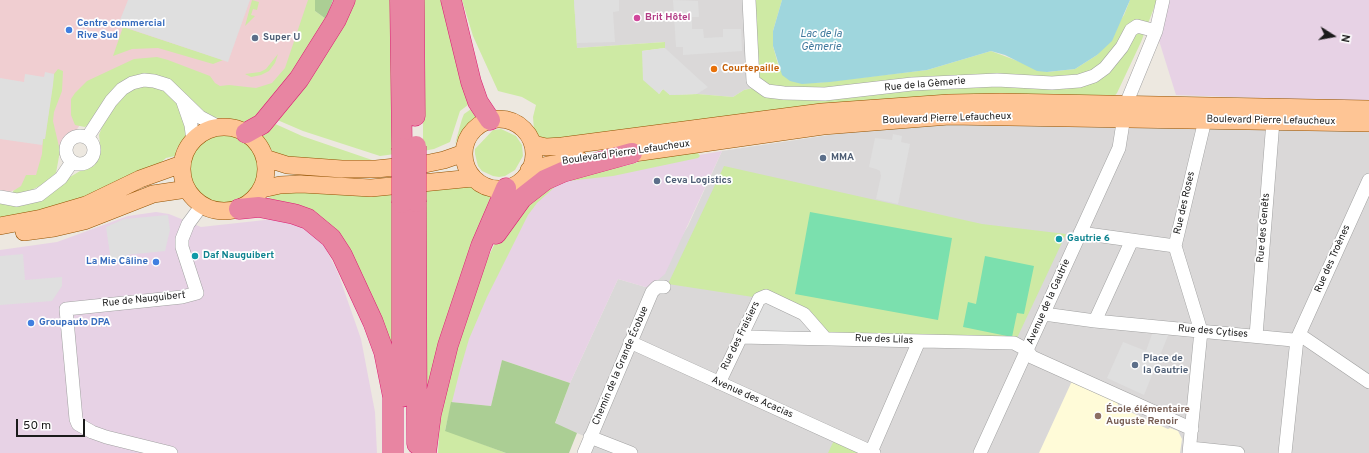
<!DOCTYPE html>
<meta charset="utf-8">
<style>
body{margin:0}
#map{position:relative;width:1369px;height:453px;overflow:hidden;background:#ede8e0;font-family:Overpass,sans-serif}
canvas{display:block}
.north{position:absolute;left:1313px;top:16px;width:40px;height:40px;-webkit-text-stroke:3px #fff;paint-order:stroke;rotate:101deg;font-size:11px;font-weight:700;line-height:16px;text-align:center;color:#1b1b1b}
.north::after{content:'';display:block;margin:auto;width:14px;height:18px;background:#1b1b1b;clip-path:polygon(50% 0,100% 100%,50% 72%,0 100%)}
.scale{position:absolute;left:16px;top:419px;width:69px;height:18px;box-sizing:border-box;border:2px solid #1b1b1b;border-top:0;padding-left:5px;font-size:12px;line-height:14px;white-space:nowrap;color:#1b1b1b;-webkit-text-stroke:3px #fff;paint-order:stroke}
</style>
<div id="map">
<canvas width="1369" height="453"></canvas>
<div class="north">N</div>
<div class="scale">50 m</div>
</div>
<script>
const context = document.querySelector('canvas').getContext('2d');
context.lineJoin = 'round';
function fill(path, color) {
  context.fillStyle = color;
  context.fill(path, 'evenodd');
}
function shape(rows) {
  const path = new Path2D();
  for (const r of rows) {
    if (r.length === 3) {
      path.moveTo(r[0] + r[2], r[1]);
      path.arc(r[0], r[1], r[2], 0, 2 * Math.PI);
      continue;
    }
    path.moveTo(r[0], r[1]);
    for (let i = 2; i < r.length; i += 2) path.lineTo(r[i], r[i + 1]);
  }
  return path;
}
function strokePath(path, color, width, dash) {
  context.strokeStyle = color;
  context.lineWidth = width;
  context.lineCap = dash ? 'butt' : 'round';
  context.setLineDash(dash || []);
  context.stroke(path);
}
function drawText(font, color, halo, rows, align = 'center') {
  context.font = font + ' Overpass,sans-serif';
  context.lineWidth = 3.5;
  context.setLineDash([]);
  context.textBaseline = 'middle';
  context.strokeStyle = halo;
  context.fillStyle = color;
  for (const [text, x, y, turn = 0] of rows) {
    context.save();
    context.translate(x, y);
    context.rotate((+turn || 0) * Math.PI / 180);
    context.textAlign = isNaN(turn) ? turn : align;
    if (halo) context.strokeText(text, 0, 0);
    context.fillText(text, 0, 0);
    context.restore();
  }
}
fill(shape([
 [574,0,746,0,753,88,744,90,733,97,697,94,670,95,663,89,665,42,577,48],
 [1008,117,1369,123,1369,453,583,453,589,438,555,424,570,383,618,279,649,288,688,226,722,151,870,129]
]), '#dad8d8');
fill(shape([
 [0,0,315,0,296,63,262,105,158,68,107,84,54,164,19,189,8,192,0,190]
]), '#f0ced1');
fill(shape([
 [1163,0,1369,0,1369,102,1176,95,1156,31],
 [722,151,665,274,649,288,618,279,570,383,502,360,491,406,451,402,465,339,524,212,551,186,570,179,623,168],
 [156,212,169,214,201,227,274,219,294,223,321,239,338,273,361,339,375,412,377,453,0,453,0,250,57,242,128,216]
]), '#e7d2e5');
fill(shape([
 [1072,381,1117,402,1119,407,1168,429,1170,428,1178,431,1182,439,1180,453,1039,453]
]), '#fffbd8');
fill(shape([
 [252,0,259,2,257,10,253,9,251,15,255,16,245,26],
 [308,0,315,0,315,11,326,19,285,89,264,114,248,123,231,119,210,117,176,85,148,75,85,127,75,125,71,115,71,99,75,93,87,81,134,59,157,57,168,60,210,76,215,83,220,86,229,85,256,88,272,83,285,68],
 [349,0,394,0,395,154,380,156,303,131,275,119],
 [423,0,447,0,472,102,460,111,450,142,434,149,423,151],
 [462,0,574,0,577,48,665,42,665,48,642,51,659,94,663,89,670,95,697,94,733,97,744,90,753,88,746,0,782,0,773,31,773,46,778,64,816,83,927,70,991,51,1047,72,1075,69,1097,55,1124,15,1130,0,1157,0,1141,42,1117,93,1111,100,550,140,540,137,534,130,533,117,536,105,522,97,498,91,473,36],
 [123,27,223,60,213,64,158,48,132,49,113,56],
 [278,54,275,63,269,71,261,75,251,77,245,74,260,72,266,69],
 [58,69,63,71,62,91,54,112,53,121,60,151,56,173,42,185,29,191,13,195,13,191,21,186,26,175,36,175,42,154,43,139,45,138,54,74],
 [144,86,161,89,176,100,188,134,177,148,175,156,166,158,157,166,73,204,0,222,0,202,65,180,80,171,94,166,101,152,99,135,106,116,128,91],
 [474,107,476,117,462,131,455,144,462,119,464,114],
 [271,122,302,136,375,161,344,164,275,155,260,133],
 [501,129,516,136,522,145,523,156,515,170,505,176,499,177,493,176,482,171,478,166,475,154,475,149,493,130],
 [223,170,38],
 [696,150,700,156,698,158,613,176,568,181,556,186,537,203,528,215,487,297,469,339,460,370,445,430,506,453,438,453,441,404,448,370,480,274,498,237,523,203,569,174,625,166,670,153],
 [724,166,982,224,1066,234,1017,338,829,335,753,297,668,284],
 [468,185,493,195,422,434,424,188],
 [276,191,395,192,395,360,339,241,262,205],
 [836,436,874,453,828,453]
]), '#ceeaa4');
fill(shape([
 [315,0,333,0,326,19,315,11],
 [502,360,570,383,555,423,577,433,569,453,506,453,445,431,451,402,491,406]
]), '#abce94');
fill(shape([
 [810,212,952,238,938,320,795,294],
 [985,256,1034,266,1024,314,1017,313,1012,337,963,327,968,302,976,304]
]), '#7be0ae');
fill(shape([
 [128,0,250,0,228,62,118,25],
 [574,0,619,0,619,11,613,12,615,42,577,43],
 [673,0,698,1,699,17,692,17,692,29,703,29,704,38,723,37,723,29,741,29,742,51,683,55,683,47,676,47],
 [665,48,701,81,708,87,697,94,670,95,663,89,659,94,643,80,642,51],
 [45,72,54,74,53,85,45,139,43,139,42,145,0,139,0,78,24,82,25,74,44,77],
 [893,134,902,136,901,142,910,144,898,204,876,199,881,176,880,171,876,169,869,167,875,138,892,140],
 [168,215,170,230,165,251,126,255,126,259,111,261,106,227,124,219],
 [23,254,25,280,62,277,62,286,52,301,0,305,0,256],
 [761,296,824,333,743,340],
 [1153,331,1169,333,1144,395,1107,378,1123,342,1146,351]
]), '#dfdfdf');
fill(shape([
 [782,0,1130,0,1112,41,1097,55,1075,69,1047,72,1037,71,1005,55,991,51,927,70,830,82,802,84,790,81,782,75,773,46,773,31]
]), '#9fd6dd');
const minor = shape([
 [749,0,753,81,767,91,784,93,825,94,912,84,997,80,1052,83,1079,81,1094,76,1105,68,1122,47,1131,30,1137,26,1156,31],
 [183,102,191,125,193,141],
 [80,150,14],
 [87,138,111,101,122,89,132,83,144,80,154,81,167,85,200,117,219,127],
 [0,197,17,200,39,195,61,178,72,162],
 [1080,233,1175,246],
 [1044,314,1095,321,1293,340,1303,337,1369,382],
 [1095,321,1132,240],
 [1256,336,1273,121],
 [740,337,1014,343,1027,350,1032,357,1192,429],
 [630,342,874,453],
 [719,383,759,299,766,296,804,314,825,338],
 [590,437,631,453],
 [1190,448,1238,453],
 [871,452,919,341],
 [171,453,106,437,92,432,78,424,76,419,66,309,182,297,197,293,182,247,182,239,188,224,202,205],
 [584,453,652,292,657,287,664,287],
 [980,453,1119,148,1126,104,1156,31,1163,0],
 [1189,453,1201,331,1175,246,1205,120],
 [1285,453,1297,339,1369,180]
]);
const major = shape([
 [499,154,35],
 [224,169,42],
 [533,144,546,147,562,146,822,112,949,103,1001,102,1369,109],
 [620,155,823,126,949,116,1369,123],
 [265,158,287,165,342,169,376,169,425,164,444,160,464,153],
 [529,170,548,165,580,160],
 [262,189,280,185,301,184,371,188,473,178],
 [0,226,42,218,86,205,140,179,182,164],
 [24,232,54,228,84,221,153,194,187,189]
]);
const highway = shape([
 [400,0,402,148],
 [414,0,415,116],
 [451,0,471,82,478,102,490,120],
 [246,133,262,124,299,79,336,20,345,0],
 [416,202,417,444],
 [402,203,402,397],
 [239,209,259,207,294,214,308,219,331,238,342,255,373,322,384,352,393,397,393,453],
 [496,234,522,198,545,180,563,172,632,153],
 [426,453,431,414,448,345,481,246,506,188]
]);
strokePath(minor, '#a2a2a2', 14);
strokePath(major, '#935200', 18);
strokePath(highway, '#db1e73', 21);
strokePath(minor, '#fff', 13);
strokePath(major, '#fec595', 17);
strokePath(highway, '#e885a2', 20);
const highwayBridge = shape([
 [416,146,416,202],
 [402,148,402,203]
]);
strokePath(highwayBridge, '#db1e73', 21, []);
strokePath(highwayBridge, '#e885a2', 20);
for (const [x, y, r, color] of [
 [637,18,4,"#d1479c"],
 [69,30,4,"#3f7fe0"],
 [255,38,4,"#5c6f8a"],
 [714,69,4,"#e8710a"],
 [823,158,4,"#5c6f8a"],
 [657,181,4,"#5c6f8a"],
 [1059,239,4,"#0f9aa8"],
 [195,256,4,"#0f9aa8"],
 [156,262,4,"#3f7fe0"],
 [31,323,4,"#3f7fe0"],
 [1135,365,4,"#5c6f8a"],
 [1098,416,4,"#8d6e63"]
]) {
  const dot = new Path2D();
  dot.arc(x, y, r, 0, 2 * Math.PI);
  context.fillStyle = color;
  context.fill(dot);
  strokePath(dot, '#fff', 1.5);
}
drawText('bold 10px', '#b23c85', '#fff', [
 ["Brit Hôtel",645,18]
], 'left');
drawText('bold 10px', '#366cbe', '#fff', [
 ["Centre commercial",77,24],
 ["Rive Sud",77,36],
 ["La Mie Câline",148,262,"right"],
 ["Groupauto DPA",39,323]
], 'left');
drawText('bold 10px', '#4e5e75', '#fff', [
 ["Super U",263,38],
 ["MMA",831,158],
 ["Ceva Logistics",665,181],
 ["Place de",1143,359],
 ["la Gautrie",1143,371]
], 'left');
drawText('bold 10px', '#c56008', '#fff', [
 ["Courtepaille",722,69]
], 'left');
drawText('10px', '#1b1b1b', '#fff', [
 ["Rue de la Gèmerie",925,85,-5],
 ["Boulevard Pierre Lefaucheux",947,119,-2],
 ["Boulevard Pierre Lefaucheux",1271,121,1],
 ["Boulevard Pierre Lefaucheux",626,153,-8],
 ["Rue des Roses",1185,203,-77],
 ["Rue des Genêts",1264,228,-85],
 ["Rue des Troènes",1333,259,-66],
 ["Rue de Nauguibert",144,300,-6],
 ["Avenue de la Gautrie",1049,302,-66],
 ["Rue des Cytises",1213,332,5],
 ["Rue des Fraisiers",741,336,-64],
 ["Rue des Lilas",884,340,2],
 ["Chemin de la Grande Écobue",621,366,-67],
 ["Avenue des Acacias",752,398,24]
]);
drawText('bold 10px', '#0d838f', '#fff', [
 ["Gautrie 6",1067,239],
 ["Daf Nauguibert",203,256]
], 'left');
drawText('bold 10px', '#785e54', '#fff', [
 ["École élémentaire",1106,410],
 ["Auguste Renoir",1106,422]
], 'left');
drawText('italic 11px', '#41799d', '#fff', [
 ["Lac de la",821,35],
 ["Gèmerie",821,48]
]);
</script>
